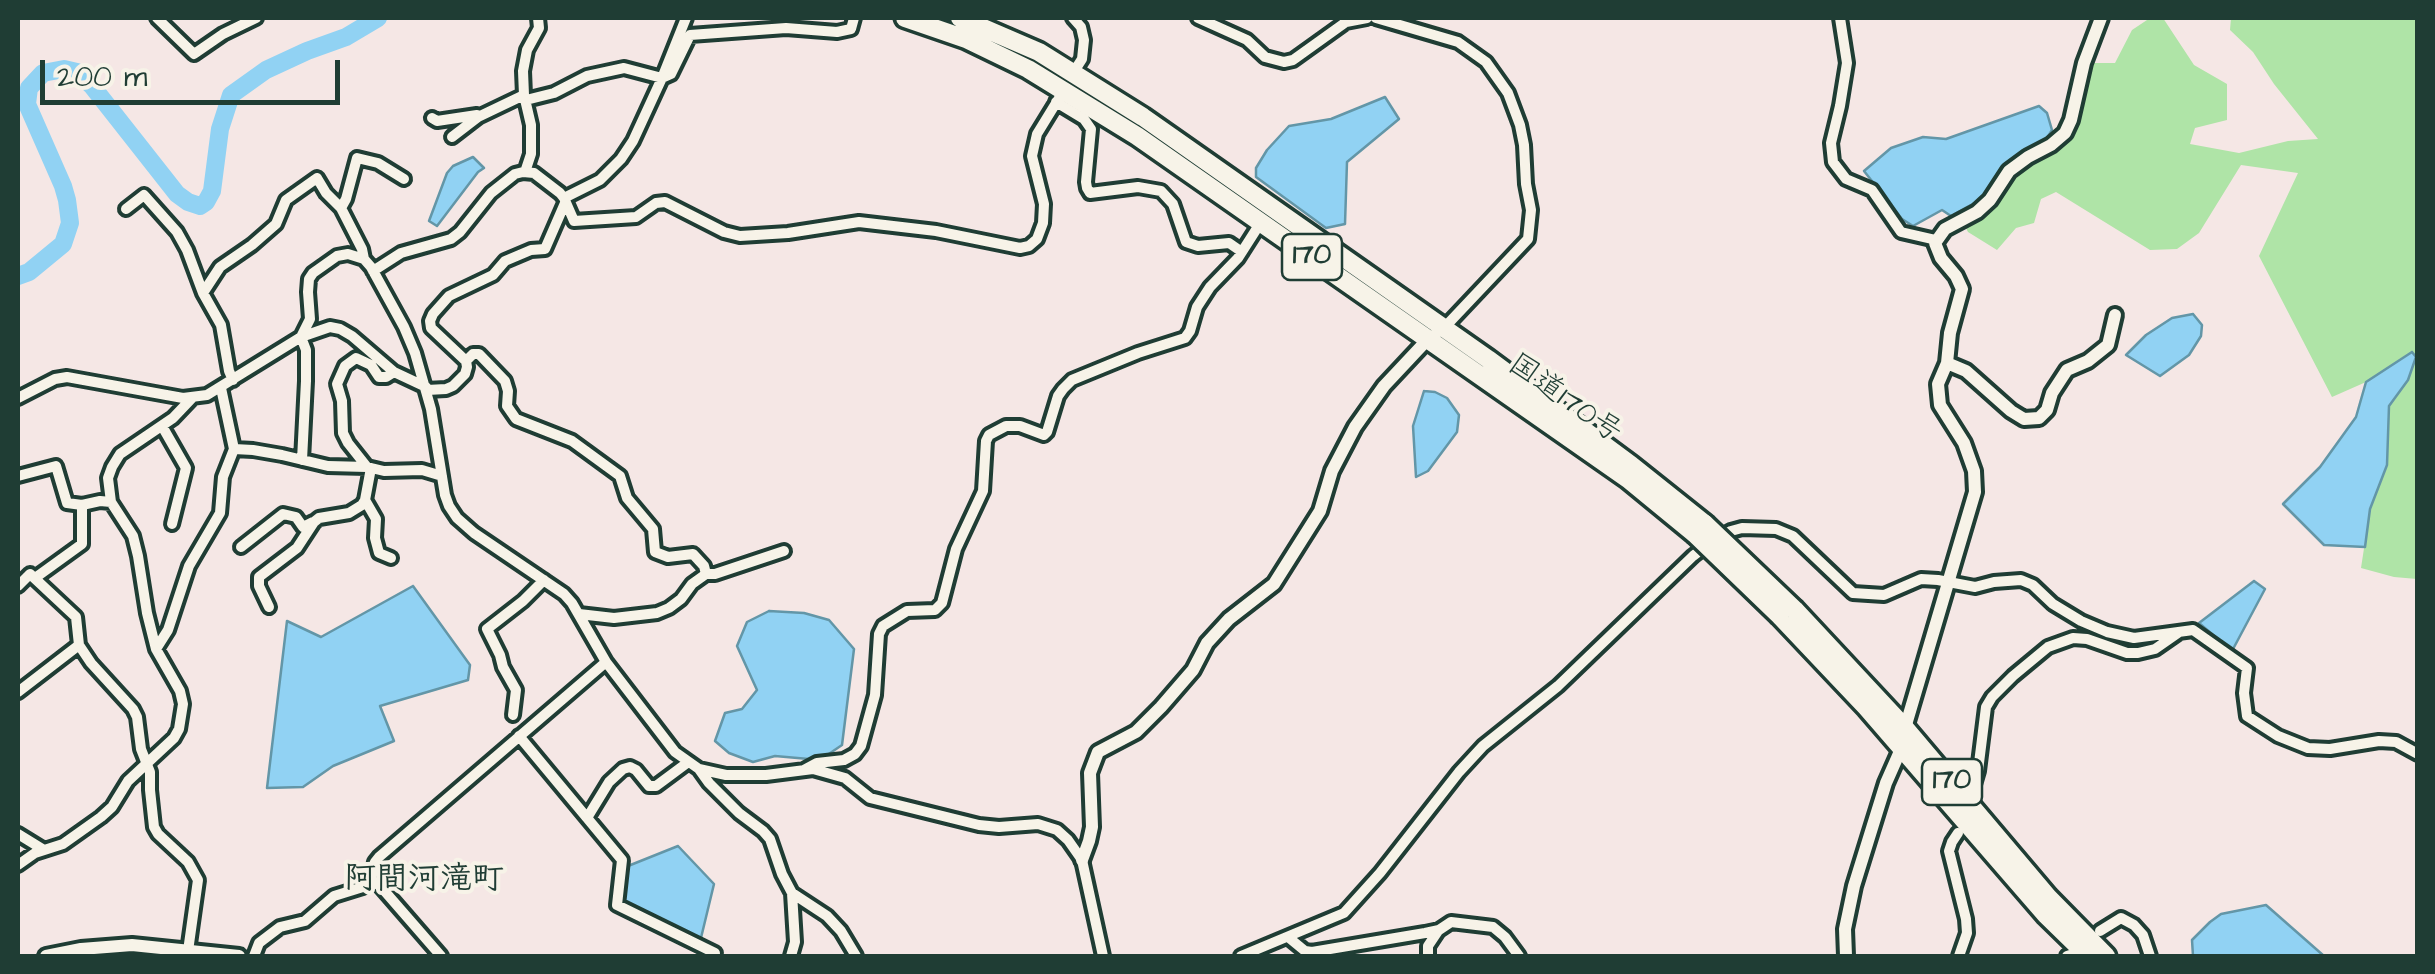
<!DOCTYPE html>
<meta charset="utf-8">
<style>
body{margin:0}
#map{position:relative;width:2435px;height:974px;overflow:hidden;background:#f5e7e5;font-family:"Architects Daughter",sans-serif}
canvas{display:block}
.frame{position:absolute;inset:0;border:20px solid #1f3d34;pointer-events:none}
.scale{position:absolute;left:40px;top:60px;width:300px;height:45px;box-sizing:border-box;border:5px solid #1f3d34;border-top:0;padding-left:12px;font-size:30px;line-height:35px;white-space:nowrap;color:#1f3d34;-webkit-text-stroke:8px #f7f3e8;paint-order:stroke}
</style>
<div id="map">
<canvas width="2435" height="974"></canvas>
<div class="frame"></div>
<div class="scale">200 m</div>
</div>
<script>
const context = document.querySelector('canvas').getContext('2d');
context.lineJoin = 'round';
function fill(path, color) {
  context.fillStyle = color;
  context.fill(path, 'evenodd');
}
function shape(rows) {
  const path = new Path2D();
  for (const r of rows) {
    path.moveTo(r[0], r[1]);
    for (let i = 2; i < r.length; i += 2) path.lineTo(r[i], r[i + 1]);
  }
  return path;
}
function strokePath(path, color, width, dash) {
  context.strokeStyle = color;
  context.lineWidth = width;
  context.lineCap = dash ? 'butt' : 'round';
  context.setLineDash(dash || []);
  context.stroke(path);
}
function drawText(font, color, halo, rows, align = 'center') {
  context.font = font + ' "Architects Daughter","Klee One",sans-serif';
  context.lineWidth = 8;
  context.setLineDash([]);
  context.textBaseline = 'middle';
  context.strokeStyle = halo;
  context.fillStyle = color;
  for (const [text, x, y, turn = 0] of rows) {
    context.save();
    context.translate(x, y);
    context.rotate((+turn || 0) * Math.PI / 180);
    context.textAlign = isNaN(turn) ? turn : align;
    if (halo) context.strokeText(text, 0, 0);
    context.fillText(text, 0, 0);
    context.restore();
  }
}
fill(shape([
 [2150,18,2163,18,2194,65,2227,84,2227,120,2195,128,2190,144,2239,153,2288,141,2318,139,2274,84,2253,52,2230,30,2231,18,2417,18,2417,579,2394,577,2361,568,2370,509,2387,465,2389,406,2408,380,2412,352,2366,382,2332,397,2259,256,2298,173,2241,165,2199,233,2177,249,2150,250,2056,192,2041,199,2034,223,2016,228,1997,250,1968,232,1965,226,2000,199,2009,171,2065,133,2084,63,2115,63,2132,30]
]), '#afe4a7');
const water = shape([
 [1385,97,1399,119,1347,162,1345,224,1326,228,1256,177,1256,168,1267,150,1289,126,1331,119,1385,97],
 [2039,106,2047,113,2052,130,2047,138,2001,169,1987,196,1951,216,1942,210,1913,226,1902,219,1864,171,1891,148,1923,137,1946,139,2039,106],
 [473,157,484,168,478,172,437,226,429,221,447,173,453,166,473,157],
 [2193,314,2202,325,2201,336,2189,355,2160,376,2126,355,2146,335,2172,318,2193,314],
 [2412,352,2416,357,2408,380,2389,406,2387,465,2370,509,2365,547,2324,545,2283,504,2320,467,2356,417,2366,382,2412,352],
 [1424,391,1435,392,1447,398,1459,415,1457,432,1428,471,1416,477,1413,426,1424,391],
 [2254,581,2265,589,2232,651,2199,623,2254,581],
 [413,586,470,665,468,680,380,706,394,741,333,766,303,787,267,788,287,621,321,637,413,586],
 [769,611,804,613,829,620,854,649,842,745,820,760,775,756,753,762,729,753,715,741,725,713,742,709,757,690,737,646,747,622,769,611],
 [678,846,714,884,700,942,622,906,628,866,678,846],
 [2266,905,2324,956,2193,956,2192,940,2210,922,2221,914,2266,905]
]);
fill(water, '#91d2f3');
strokePath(water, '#6396a7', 2.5);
strokePath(shape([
 [18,276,29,272,63,244,70,223,67,200,63,186,27,104,29,88,43,73,64,69,77,72,92,86,177,194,188,202,200,206,206,202,212,191,220,129,231,95,266,70,307,51,346,37,378,18]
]), '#91d2f3', 18);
const minor = shape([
 [157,18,194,54,223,34,256,18],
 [1198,18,1247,40,1265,57,1284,62,1293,60,1346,22,1367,18],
 [1376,18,1458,42,1486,62,1508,93,1520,125,1524,145,1526,184,1531,210,1528,239,1443,329,1429,338],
 [1840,18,1847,63,1840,106,1831,143,1833,162,1846,179,1872,190,1901,232,1936,240,1935,243],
 [1073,73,1082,59,1084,40,1081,27,1073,18],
 [526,100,554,93,587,76,624,68,662,78,671,74,690,35,786,28,837,32,851,29,854,18],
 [1056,102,1084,119,1091,129,1086,182,1087,188,1090,193,1138,187,1161,191,1173,204,1186,242,1198,246,1229,243,1242,252],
 [432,118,437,121,477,115],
 [452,137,478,117,524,95],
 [525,172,531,154,531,125,524,95,523,71,527,50,539,28,538,18],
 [564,198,600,180,621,159,633,141,662,78,686,18],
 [341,208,346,199,357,158,378,163,404,179],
 [126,209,144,195,177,232,187,250,203,293,221,325,229,371,233,380],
 [373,271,401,253,451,239,460,232,491,193,515,174,523,172,534,173,560,193,564,198,574,221,636,217,656,203,665,202,724,232,740,236,788,233,859,222,936,231,1020,248,1029,246,1037,239,1043,223,1044,204,1032,156,1037,134,1064,90],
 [203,293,220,267,252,245,276,224,286,200,317,178,326,193,341,208,362,249,364,259],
 [466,361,473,354,479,354,505,381,508,391,507,406,516,419,572,441,620,476,627,498,653,529,655,552,668,557,693,554,704,566,706,574],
 [427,390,446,389,453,386,465,374,467,367,466,361,431,328,430,321,433,314,449,296,493,275,505,261,531,250,545,249,565,203],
 [18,398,55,379,67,377,183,398,207,395,301,337,310,319,308,292,309,279,313,273,337,256,348,254,364,259,371,267,404,327,415,353,431,409,445,495,449,506,457,518,474,533,564,594,572,603,606,662,675,752,699,769,726,775,766,775,813,769,845,778,870,798,979,825,999,827,1038,824,1057,830,1068,840,1082,860,1103,956],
 [162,426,186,468,172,524],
 [234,449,253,450,282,455,328,466,367,467,384,471,422,470,442,476],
 [302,460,306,381,306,350,301,337,330,327,340,329,352,336,394,372,426,387],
 [367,467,348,443,343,433,342,401,337,384,345,366,356,358,371,365,379,377,386,377,394,372],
 [18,476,56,466,67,503,82,505,100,501,111,502],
 [365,500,376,519,375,538,379,553,391,558],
 [241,547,283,514,296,517,303,527,313,522],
 [35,578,82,544,82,505],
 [18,586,30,574,76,617,79,645,91,663,133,709,137,717,141,749,150,772,150,790,154,827,158,834,188,862,198,880,188,951],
 [269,607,259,586,259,577,297,548,314,522,319,518,349,513,362,505,365,500,371,468],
 [579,614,614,618,657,613,669,608,681,599,692,584,706,574,715,574,784,551],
 [156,649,168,630,189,566,220,513,223,477,234,449,221,388],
 [18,692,79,645],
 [513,715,516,690,503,667,500,655,487,629,523,601,544,580],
 [519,736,622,860,617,905,715,953,711,956],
 [699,769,709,783,739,813,763,831,770,839,782,874,792,893,795,942,791,956],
 [804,770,817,763,844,760,855,754,861,746,875,695,879,634,883,626,907,611,935,610,942,603,956,549,983,491,986,441,989,435,1006,426,1020,426,1044,435,1047,432,1058,396,1063,389,1072,380,1138,353,1185,338,1190,331,1197,307,1210,287,1238,258,1261,222],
 [1973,788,1978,771,1986,707,1992,697,2013,676,2048,647,2073,638,2087,639,2127,653,2138,653,2155,649,2178,633],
 [587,818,609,782,623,769,630,767,636,770,649,786,656,786,687,763],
 [1958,833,1952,842,1949,851,1966,919,1967,933,1959,956],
 [18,834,44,850],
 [18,865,35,853,63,844,101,817,112,807,128,781,174,738,179,729,183,704,180,691,156,649,147,613,138,556,133,536,111,502,108,478,112,467,120,454,173,418,193,397],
 [371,879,381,887,441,956],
 [792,893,827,916,841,931,856,956],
 [2100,931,2121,918,2134,925,2143,935,2150,956],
 [1288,937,1305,951,1312,952,1425,933,1439,930,1451,922,1493,927,1505,937,1519,956],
 [254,956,259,943,280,927,305,921,334,896,363,887,371,879,375,862,379,857,606,662],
 [1241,956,1344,913,1380,873,1459,772,1483,746,1558,686,1693,556,1711,542,1731,531,1742,528,1776,529,1793,536,1853,593,1884,595,1921,579,1938,580,1975,587,1994,582,2021,580,2033,585,2053,604,2081,621,2107,632,2134,638,2193,630,2247,668,2244,693,2247,716,2278,736,2308,748,2330,749,2379,741,2396,742,2418,754],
 [1428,956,1428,946,1438,931],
 [2067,956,2070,955]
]);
const tertiary = shape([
 [1947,363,1966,371,2011,411,2024,419,2039,418,2047,410,2052,393,2067,370,2088,361,2108,345,2115,315],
 [1082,860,1089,841,1092,827,1090,773,1098,752,1136,732,1161,707,1193,670,1207,643,1229,619,1274,584,1320,511,1332,471,1355,427,1384,386,1429,338],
 [46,956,81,949,132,945,239,956],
 [1846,956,1845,929,1854,886,1886,783,1901,749,1905,728,1975,492,1974,471,1964,443,1940,405,1938,384,1947,363,1950,333,1962,289,1956,276,1941,258,1935,243,1945,229,1977,212,1990,200,2009,171,2028,157,2051,145,2065,133,2071,120,2084,63,2101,18]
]);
const trunk = shape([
 [905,18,966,39,1028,69,1137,136,1628,479,1695,534],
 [960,18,1039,52,1143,117,1488,359,1631,465,1705,524],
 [1795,610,1905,728,2048,897,2106,956],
 [1780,616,1867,708,2046,915,2088,956]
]);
strokePath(minor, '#1f3d34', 18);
strokePath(tertiary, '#1f3d34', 20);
strokePath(trunk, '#1f3d34', 25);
strokePath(minor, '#f7f3e8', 10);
strokePath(tertiary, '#f7f3e8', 12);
strokePath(trunk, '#f7f3e8', 18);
const trunkBridge = shape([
 [1705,524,1795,610],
 [1695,534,1780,616]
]);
strokePath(trunkBridge, '#1f3d34', 25, []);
strokePath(trunkBridge, '#f7f3e8', 18);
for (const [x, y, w] of [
 [1312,257,60],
 [1952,782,60]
]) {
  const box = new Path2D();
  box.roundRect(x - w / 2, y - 23, w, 46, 8);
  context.fillStyle = '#f7f3e8';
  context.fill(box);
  strokePath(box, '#1f3d34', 2.5);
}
drawText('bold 28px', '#1f3d34', null, [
 ["170",1312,257],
 ["170",1952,782]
]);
drawText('30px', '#1f3d34', '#f7f3e8', [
 ["国道170号",1564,400,35]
]);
drawText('bold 32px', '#1f3d34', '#f7f3e8', [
 ["阿間河滝町",424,881]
]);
</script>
